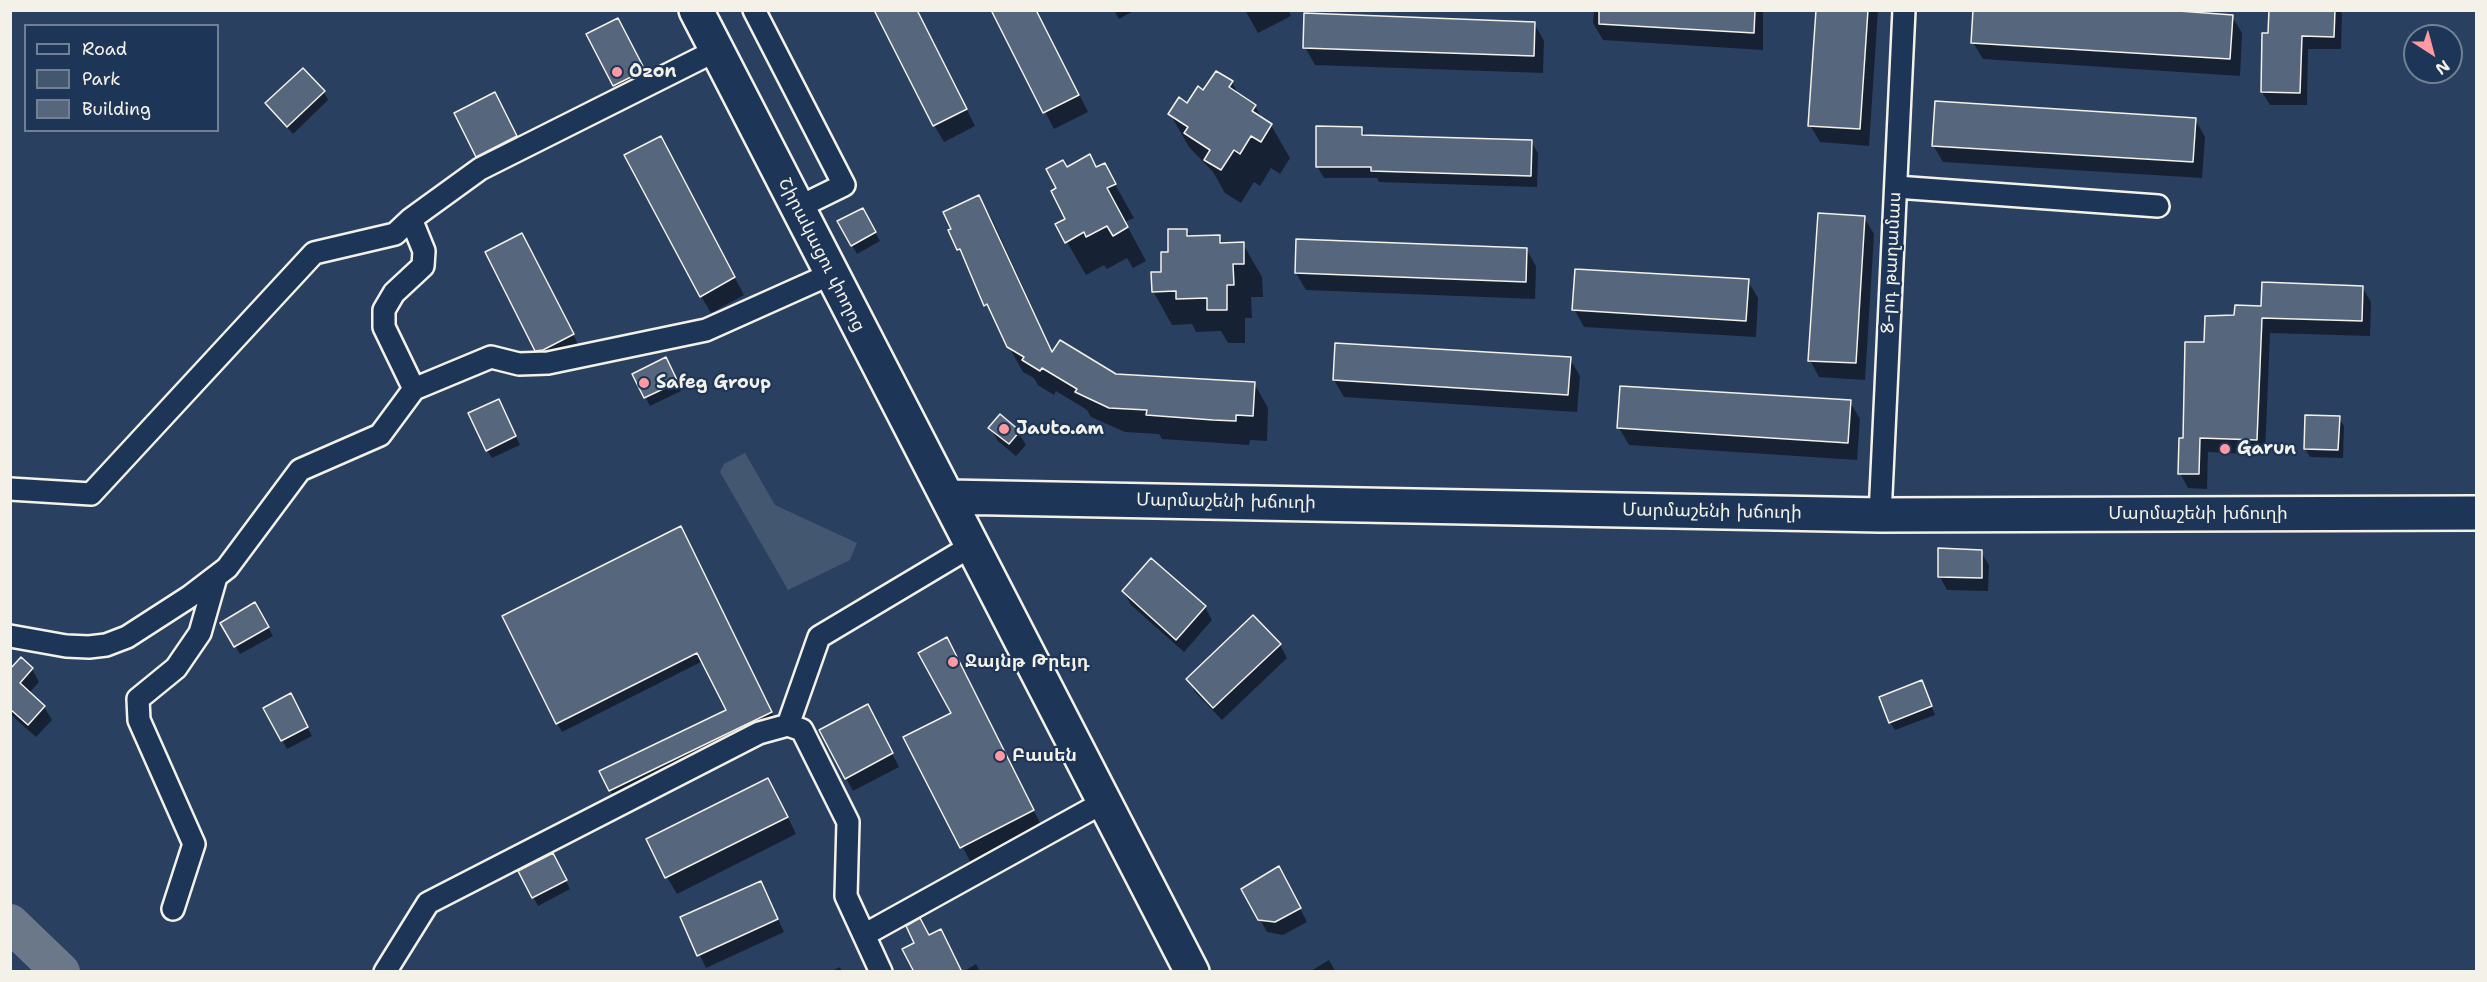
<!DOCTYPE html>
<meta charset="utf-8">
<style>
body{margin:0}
#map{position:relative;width:2487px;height:982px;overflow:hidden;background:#2a4060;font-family:"Shantell Sans",sans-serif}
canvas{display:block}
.frame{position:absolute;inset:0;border:12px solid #f4f1e8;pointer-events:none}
.legend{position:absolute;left:24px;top:24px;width:195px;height:108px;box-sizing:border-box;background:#1d3557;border:2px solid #738091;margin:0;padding:8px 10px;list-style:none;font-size:18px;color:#f4f1e8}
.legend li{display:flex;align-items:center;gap:12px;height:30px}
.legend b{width:30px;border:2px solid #738091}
.north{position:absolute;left:2403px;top:24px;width:60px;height:60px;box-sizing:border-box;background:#1d3557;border:2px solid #738091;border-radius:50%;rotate:144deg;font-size:16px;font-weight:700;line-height:24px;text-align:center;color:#f4f1e8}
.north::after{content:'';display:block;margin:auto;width:21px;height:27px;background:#ff9aa2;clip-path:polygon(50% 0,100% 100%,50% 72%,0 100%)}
</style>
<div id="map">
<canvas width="2487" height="982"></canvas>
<div class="frame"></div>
<ul class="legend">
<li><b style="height:8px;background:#1d3557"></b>Road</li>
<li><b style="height:16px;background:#445771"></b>Park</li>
<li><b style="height:16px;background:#56677d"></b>Building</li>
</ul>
<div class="north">N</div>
</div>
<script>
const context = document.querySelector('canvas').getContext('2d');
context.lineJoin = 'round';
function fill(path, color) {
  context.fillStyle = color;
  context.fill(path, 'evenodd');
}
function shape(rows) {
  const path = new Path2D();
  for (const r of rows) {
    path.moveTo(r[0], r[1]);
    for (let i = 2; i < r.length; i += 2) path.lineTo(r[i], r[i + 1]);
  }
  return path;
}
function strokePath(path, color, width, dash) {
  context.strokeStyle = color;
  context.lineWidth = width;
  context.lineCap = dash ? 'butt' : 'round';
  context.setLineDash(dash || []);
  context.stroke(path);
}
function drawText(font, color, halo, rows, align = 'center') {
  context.font = font + ' "Shantell Sans","Noto Sans Armenian",sans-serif';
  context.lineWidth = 4.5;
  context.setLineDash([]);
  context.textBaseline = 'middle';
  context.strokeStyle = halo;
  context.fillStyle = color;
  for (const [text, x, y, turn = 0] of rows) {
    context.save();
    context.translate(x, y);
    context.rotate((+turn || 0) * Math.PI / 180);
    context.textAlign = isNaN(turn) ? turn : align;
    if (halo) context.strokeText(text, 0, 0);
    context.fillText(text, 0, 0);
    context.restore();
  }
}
fill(shape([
 [745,453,775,505,857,543,850,560,788,590,720,472,724,464]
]), '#445771');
fill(shape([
 [916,10,975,126,944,142,934,125],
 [993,10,1036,10,1088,112,1054,129],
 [1114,10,1135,10,1119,19],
 [1245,10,1288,10,1291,16,1258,33],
 [1594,10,1763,10,1763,50,1603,40,1593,23],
 [1818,10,1878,10,1869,146,1820,142,1810,125],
 [2271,10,2340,10,2342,14,2341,49,2308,49,2307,105,2270,105,2262,92],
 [2232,16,2242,33,2240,76,1983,59,1973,42],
 [1534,23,1544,41,1543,73,1315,65,1305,47],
 [625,32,651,83,622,98,589,35],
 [1232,82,1239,96,1255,106,1263,120,1271,125,1290,158,1280,174,1271,168,1260,186,1254,182,1241,203,1225,193,1213,172,1189,147,1170,114,1204,92],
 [324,92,328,100,293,134,267,104],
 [501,107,523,149,485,169,478,156],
 [2195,119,2205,137,2202,178,1943,162,1933,145],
 [1361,128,1366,136,1531,142,1538,153,1537,187,1379,182,1377,178,1324,178,1317,166],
 [670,155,744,295,711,313,701,296],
 [1104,165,1134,218,1125,222,1146,261,1133,268,1127,258,1107,269,1104,265,1086,275,1067,242,1067,219,1058,188,1067,169,1096,169],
 [979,197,993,221,1053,353,1116,375,1254,383,1268,408,1267,441,1250,440,1249,445,1162,439,1159,434,1125,432,1091,417,1087,410,1056,391,1054,395,1038,385,1034,378,1023,372,1009,347,950,231],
 [862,210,880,241,857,254,839,222],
 [1864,217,1874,234,1865,380,1819,377,1810,360],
 [1187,230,1191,237,1219,237,1224,244,1243,244,1262,277,1263,297,1251,297,1252,318,1245,318,1245,343,1228,343,1221,331,1196,332,1192,324,1172,325,1153,291,1170,254],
 [529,248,580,348,544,363,537,350],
 [1526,249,1536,266,1535,299,1306,290,1296,273],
 [1748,281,1758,298,1756,337,1584,327,1574,309],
 [2362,287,2371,302,2370,336,2270,333,2265,455,2208,452,2207,489,2188,488,2180,473,2184,440,2206,344,2236,317,2263,308],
 [1570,359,1580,376,1577,412,1344,397,1334,380],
 [670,368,681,391,650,406,634,375],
 [1850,402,1860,419,1857,460,1629,445,1619,428],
 [503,409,520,445,492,458,487,450],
 [2339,418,2344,426,2343,458,2310,457,2305,449],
 [990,428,1018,432,1026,445,1016,456,998,441],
 [686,537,776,721,615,799,610,790,728,711,703,661,562,732,557,723],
 [1940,549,1981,552,1989,565,1988,591,1947,590,1940,577],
 [1124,592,1205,607,1212,620,1184,652,1131,605],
 [255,604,273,636,240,654,222,623],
 [1280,645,1287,658,1222,720,1195,692,1188,679],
 [956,655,1042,827,971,863,905,738,953,713],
 [32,669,39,682,29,693,44,707,52,720,36,737,10,714,10,671],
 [1921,682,1935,715,1895,730,1890,722],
 [295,704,312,736,287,749,265,708],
 [874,719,899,767,853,791,846,778],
 [778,797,796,834,677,894,667,877],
 [557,863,570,889,538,906,520,872],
 [1286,881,1307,922,1283,935,1267,932,1243,889],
 [767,895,784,932,706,968,682,918],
 [1329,960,1336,972,1309,972],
 [976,964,980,972,963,972],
 [840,967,842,972,830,972]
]), '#0007');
strokePath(shape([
 [10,923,61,972]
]), '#6a788a', 38);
const building = shape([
 [874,10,917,10,967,109,933,126,874,10],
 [991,10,1036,10,1079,95,1043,113,991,10],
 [1599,10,1755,10,1754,33,1599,24,1599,10],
 [1816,10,1868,10,1860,129,1808,126,1816,10],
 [1973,10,2165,10,2233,15,2230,59,1971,43,1973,10],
 [2269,10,2335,10,2334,37,2302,36,2300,93,2261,92,2262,33,2268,33,2269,10],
 [1304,13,1535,22,1534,56,1303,48,1304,13],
 [618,18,645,70,613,86,586,34,618,18],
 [303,68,325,91,287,127,265,103,303,68],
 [1216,71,1233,81,1229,87,1256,105,1252,111,1272,124,1261,142,1251,136,1240,154,1234,150,1221,170,1204,160,1210,150,1184,133,1188,127,1168,114,1179,97,1187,103,1198,86,1203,90,1216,71],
 [495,92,517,136,476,157,454,113,495,92],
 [1935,101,2196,118,2193,162,1932,146,1935,101],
 [1316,126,1362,127,1362,135,1532,140,1531,176,1371,171,1371,167,1316,167,1316,126],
 [661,136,735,277,700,297,624,155,661,136],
 [1090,154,1096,167,1105,163,1116,184,1107,188,1128,227,1113,236,1107,226,1086,237,1084,232,1065,243,1055,224,1065,219,1051,191,1056,188,1046,169,1063,160,1067,167,1090,154],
 [979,195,1052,352,1060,340,1116,374,1255,382,1253,416,1236,415,1236,421,1213,420,1146,415,1147,410,1109,408,1075,392,1077,389,1042,368,1040,371,1022,360,1024,357,1007,347,987,304,984,306,960,249,957,250,948,230,951,229,943,212,979,195],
 [863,208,876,232,851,246,837,221,863,208],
 [1818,213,1865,216,1856,363,1808,361,1818,213],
 [1168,229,1187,229,1187,236,1220,235,1220,243,1244,242,1244,264,1233,264,1234,285,1227,285,1227,310,1207,310,1207,298,1176,299,1176,291,1152,292,1151,272,1161,272,1161,252,1168,252,1168,229],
 [522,233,574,334,543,350,535,351,485,252,522,233],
 [1296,239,1527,248,1526,282,1295,273,1296,239],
 [1575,269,1749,279,1746,321,1572,310,1575,269],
 [2262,282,2363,286,2362,321,2262,318,2257,440,2200,438,2199,474,2178,474,2179,438,2183,438,2185,342,2204,342,2205,316,2234,315,2235,305,2261,306,2262,282],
 [1335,343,1571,357,1568,395,1333,380,1335,343],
 [666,357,678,382,644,398,632,374,666,357],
 [1620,386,1851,400,1848,443,1617,428,1620,386],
 [499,399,516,436,486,451,468,413,499,399],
 [1000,414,1020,431,1009,444,988,428,1000,414],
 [2305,415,2340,416,2338,450,2304,449,2305,415],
 [681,526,772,712,609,791,599,771,726,710,697,653,556,724,502,616,681,526],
 [1938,548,1982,550,1982,578,1938,577,1938,548],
 [1151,558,1206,606,1176,640,1122,591,1151,558],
 [255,602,269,627,234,647,220,623,255,602],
 [1253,615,1281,644,1213,708,1186,679,1253,615],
 [947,637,1034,810,960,848,903,737,951,713,918,653,947,637],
 [21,657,33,668,20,683,45,706,28,725,10,709,10,669,21,657],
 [1922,680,1932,706,1889,723,1879,697,1922,680],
 [291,693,308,727,281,741,263,708,291,693],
 [868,704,893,753,845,779,819,730,868,704],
 [768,778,788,817,665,878,646,839,768,778],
 [553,853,567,880,532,898,518,871,553,853],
 [1279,866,1301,908,1275,922,1258,920,1241,889,1279,866],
 [761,881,778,919,697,956,680,917,761,881],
 [920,918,929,935,941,929,962,972,914,972,902,949,914,943,906,926,920,918]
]);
fill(building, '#56677d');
strokePath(building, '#f4f1e8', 1.5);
const minor = shape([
 [754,10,844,185,797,208],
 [1896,187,2158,206],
 [411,219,424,251,423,266,394,293,384,310,384,327,414,389],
 [10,489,91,494,314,253,395,234,411,219,480,169,717,50],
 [1880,515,1904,10],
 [10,636,66,646,89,647,106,645,127,637,189,597,227,568,300,470,380,435,414,389,491,357,519,364,548,363,706,330,831,274],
 [788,725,819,637,973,545],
 [173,909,194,844,139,720,138,699,176,668,200,633,216,577],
 [864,935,1104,802],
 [385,972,428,903,759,733,788,725,802,730,848,822,846,896,881,972]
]);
const primary = shape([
 [696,10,1192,972],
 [948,497,1880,515,2476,513]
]);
strokePath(minor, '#f4f1e8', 26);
strokePath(primary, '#f4f1e8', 38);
strokePath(minor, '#1d3557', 21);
strokePath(primary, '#1d3557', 33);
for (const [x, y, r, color] of [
 [617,72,6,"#ff9aa2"],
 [644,383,6,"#ff9aa2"],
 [1004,429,6,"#ff9aa2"],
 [2225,449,6,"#ff9aa2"],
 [953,662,6,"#ff9aa2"],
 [1000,756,6,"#ff9aa2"]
]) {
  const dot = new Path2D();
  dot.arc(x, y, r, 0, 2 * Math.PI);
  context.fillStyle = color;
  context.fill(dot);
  strokePath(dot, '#1d3557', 2);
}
drawText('bold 18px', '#f4f1e8', '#1d3557', [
 ["Ozon",629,72],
 ["Safeg Group",656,383],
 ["Jauto.am",1016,429],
 ["Garun",2237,449],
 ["Ջայնթ Թրեյդ",965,662],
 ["Բասեն",1012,756]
], 'left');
drawText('18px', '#f4f1e8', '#1d3557', [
 ["Շիրակացու փողոց",821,255,63],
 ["8-րդ թաղամաս",1892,263,-87],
 ["Մարմաշենի խճուղի",1226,502,1],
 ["Մարմաշենի խճուղի",1712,512,1],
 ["Մարմաշենի խճուղի",2198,514]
]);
</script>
